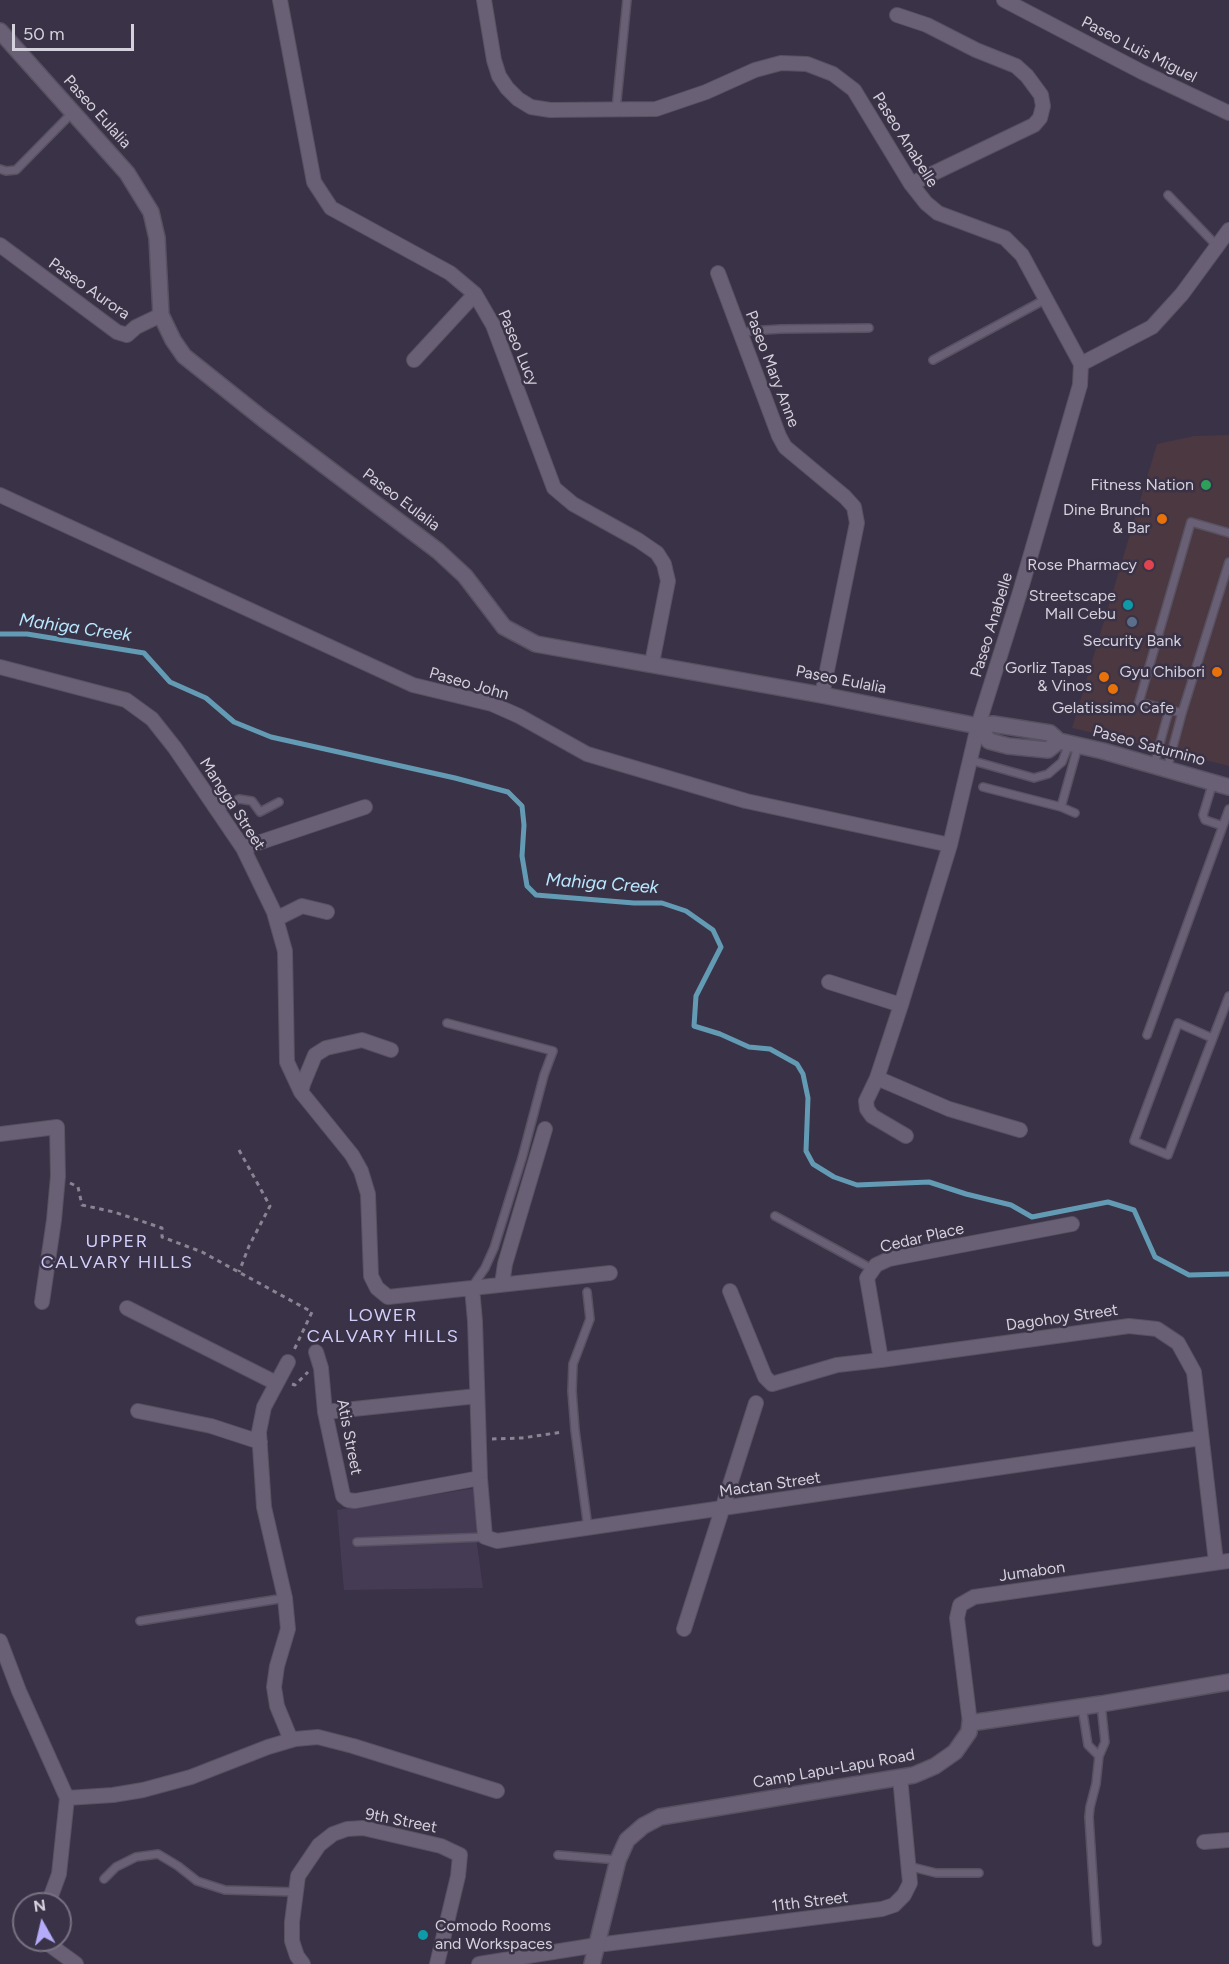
<!DOCTYPE html>
<style>
body{margin:0}
#map{position:relative;width:1229px;height:1964px;overflow:hidden;background:#3a3246;font-family:Figtree,sans-serif}
canvas{display:block}
.north{position:absolute;left:12px;top:1892px;width:60px;height:60px;box-sizing:border-box;background:#3a3246;border:2px solid #787182;border-radius:50%;rotate:352deg;font-size:16px;font-weight:700;line-height:24px;text-align:center;color:#d4d0dc}
.north::after{content:'';display:block;margin:auto;width:21px;height:27px;background:#b4acf9;clip-path:polygon(50% 0,100% 100%,50% 72%,0 100%)}
.scale{position:absolute;left:12px;top:24px;width:122px;height:27px;box-sizing:border-box;border:3px solid #d4d0dc;border-top:0;padding-left:8px;font-size:18px;line-height:21px;white-space:nowrap;color:#d4d0dc;-webkit-text-stroke:4px #3a3246;paint-order:stroke}
</style>
<div id="map">
<canvas width="1229" height="1964"></canvas>
<div class="north">N</div>
<div class="scale">50 m</div>
</div>
<script>
const context = document.querySelector('canvas').getContext('2d');
context.lineJoin = 'round';
function fill(path, color) {
  context.fillStyle = color;
  context.fill(path, 'evenodd');
}
function shape(rows) {
  const path = new Path2D();
  for (const r of rows) {
    path.moveTo(r[0], r[1]);
    for (let i = 2; i < r.length; i += 2) path.lineTo(r[i], r[i + 1]);
  }
  return path;
}
function strokePath(path, color, width, dash) {
  context.strokeStyle = color;
  context.lineWidth = width;
  context.lineCap = dash ? 'butt' : 'round';
  context.setLineDash(dash || []);
  context.stroke(path);
}
function drawText(font, color, halo, rows, align = 'center') {
  context.font = font + ' Figtree,sans-serif';
  context.lineWidth = 5;
  context.setLineDash([]);
  context.textBaseline = 'middle';
  context.strokeStyle = halo;
  context.fillStyle = color;
  for (const [text, x, y, turn = 0] of rows) {
    context.save();
    context.translate(x, y);
    context.rotate((+turn || 0) * Math.PI / 180);
    context.textAlign = isNaN(turn) ? turn : align;
    if (halo) context.strokeText(text, 0, 0);
    context.fillText(text, 0, 0);
    context.restore();
  }
}
fill(shape([
 [1229,435,1229,766,1072,728,1157,444,1194,436]
]), '#4b3841');
fill(shape([
 [476,1488,476,1537,483,1588,344,1590,337,1510]
]), '#453b55');
strokePath(shape([
 [0,634,27,634,144,653,170,682,206,698,234,722,271,737,455,778,508,792,522,806,524,825,522,856,527,886,536,895,634,903,662,903,686,911,713,930,721,947,696,996,694,1026,720,1034,749,1047,770,1049,797,1064,803,1074,808,1098,806,1151,813,1164,834,1177,857,1185,929,1182,966,1194,1011,1205,1032,1217,1108,1202,1134,1210,1155,1257,1189,1275,1229,1274]
]), '#639bb5', 5);
const service = shape([
 [616,110,627,0],
 [0,169,6,171,16,170,73,112],
 [1168,195,1218,247],
 [741,334,750,331,781,329,869,328],
 [933,360,1046,299],
 [1182,713,1139,702,1191,522,1229,533],
 [970,760,1034,778,1048,774,1062,762,1069,744],
 [1154,765,1169,710],
 [1167,769,1182,713,1229,562],
 [1213,782,1203,815,1205,820,1223,826],
 [983,787,1061,807,1075,813],
 [1061,807,1078,746],
 [218,809,239,799,252,801,260,812,279,802],
 [447,1023,553,1051,544,1075,522,1158,494,1248,485,1268,472,1287],
 [1147,1035,1229,809],
 [1212,1038,1178,1023,1134,1141,1168,1155,1229,996],
 [775,1216,872,1269],
 [587,1292,590,1319,573,1364,572,1391,575,1430,588,1528],
 [357,1542,485,1537],
 [140,1621,285,1598],
 [1082,1707,1088,1745,1099,1756],
 [558,1855,618,1860],
 [908,1866,936,1873,979,1873],
 [104,1879,116,1867,136,1857,158,1854,178,1866,197,1881,225,1890,295,1892],
 [1097,1942,1089,1817,1090,1807,1096,1784,1099,1756,1105,1742,1101,1704]
]);
const minor = shape([
 [280,0,314,182,331,208,450,273,475,294,493,325,554,488,573,504,638,540,657,553,664,564,668,581,652,663],
 [484,0,494,60,499,76,507,88,518,99,531,107,550,110,656,109,706,92,755,70,781,63,807,64,833,74,854,90,911,184,926,203,938,213,1005,238,1022,255,1081,364,1080,385,1020,592,978,726,950,845,901,1005,877,1078,866,1101,867,1109,872,1116,906,1136],
 [1004,0,1142,72,1229,113],
 [897,15,927,25,976,50,1016,66,1027,76,1041,95,1043,106,1040,118,1034,125,911,184],
 [0,245,117,332,127,335,136,327,161,315],
 [718,273,779,436,785,447,845,497,854,507,857,523,822,695],
 [414,360,475,294],
 [1081,364,1152,327,1182,294,1229,230],
 [0,495,413,685,492,704,519,716,587,754,746,801,950,845],
 [0,667,126,700,152,719,175,748,243,848,274,912,285,951,287,1062,301,1092,352,1155,361,1171,368,1194,371,1276,377,1288,388,1297,472,1288,475,1321,480,1478,485,1537,497,1541,1201,1438],
 [243,848,365,807],
 [276,919,302,906,327,912],
 [829,982,901,1005],
 [877,1078,949,1109,1020,1130],
 [301,1092,303,1084,315,1055,326,1048,362,1040,391,1050],
 [0,1134,57,1127,58,1176,54,1220,42,1302],
 [502,1284,505,1264,545,1129],
 [472,1288,610,1273],
 [730,1291,765,1377,772,1384,837,1365,881,1360,1129,1326,1157,1329,1178,1343,1194,1372,1216,1562],
 [127,1308,276,1383],
 [316,1352,321,1368,325,1412,343,1496,348,1500,355,1501,480,1478],
 [881,1360,867,1278,876,1265,889,1259,1072,1224],
 [288,1362,264,1407,259,1432,264,1507,285,1598,288,1629,277,1666,274,1687,277,1706,291,1740],
 [138,1411,211,1426,260,1442],
 [325,1412,477,1396],
 [684,1629,756,1403],
 [0,1641,19,1691,67,1798,59,1874,48,1904],
 [970,1723,957,1618,960,1605,974,1597,1229,1561],
 [67,1798,113,1795,143,1790,191,1777,268,1747,295,1739,318,1737,353,1746,497,1791],
 [1204,1842,1229,1840],
 [43,1940,76,1964],
 [303,1964,297,1956,292,1941,292,1922,298,1876,319,1845,333,1834,347,1829,363,1828,441,1846,460,1855,458,1876,437,1964],
 [479,1964,597,1945,882,1909,894,1905,904,1895,910,1883,900,1777]
]);
const tertiary = shape([
 [0,31,127,173,151,212,157,238,161,315,173,340,184,356,263,419,438,551,465,576,504,627,536,644,822,695,978,726,993,724,1050,733,1059,741,1103,751,1229,787],
 [978,726,989,741,1008,746,1048,750,1059,741],
 [592,1964,618,1860,627,1840,643,1826,660,1817,914,1775,935,1766,955,1752,969,1732,970,1723,1101,1704,1229,1682]
]);
strokePath(service, '#575161', 10);
strokePath(minor, '#575161', 16);
strokePath(tertiary, '#575161', 18);
strokePath(shape([
 [239,1150,270,1206,249,1246,239,1272],
 [70,1183,78,1187,82,1205,114,1212,162,1228,162,1237,202,1252,312,1312,294,1350],
 [292,1384,295,1385,308,1372],
 [492,1439,522,1438,563,1432]
]), '#898393', 3, [4.5, 4.5]);
strokePath(service, '#696076', 7);
strokePath(minor, '#696076', 14);
strokePath(tertiary, '#696076', 15);
for (const [x, y, r, color] of [
 [1206,485,6,"#2e9e5b"],
 [1162,519,6,"#e8710a"],
 [1149,565,6,"#e0444e"],
 [1128,605,6,"#0f9aa8"],
 [1132,622,6,"#5c6f8a"],
 [1217,672,6,"#e8710a"],
 [1104,677,6,"#e8710a"],
 [1113,689,6,"#e8710a"],
 [423,1935,6,"#0f9aa8"]
]) {
  const dot = new Path2D();
  dot.arc(x, y, r, 0, 2 * Math.PI);
  context.fillStyle = color;
  context.fill(dot);
  strokePath(dot, '#3a3246', 2);
}
drawText('16px', '#d4d0dc', '#3a3246', [
 ["Paseo Luis Miguel",1139,50,27],
 ["Paseo Eulalia",97,112,48],
 ["Paseo Anabelle",905,140,58],
 ["Paseo Aurora",89,289,35],
 ["Paseo Lucy",518,348,67],
 ["Paseo Mary Anne",772,369,69],
 ["Paseo Eulalia",401,500,37],
 ["Paseo Anabelle",992,625,-73],
 ["Paseo Eulalia",841,680,11],
 ["Paseo John",469,684,16],
 ["Paseo Saturnino",1149,746,15],
 ["Mangga Street",232,804,57],
 ["Cedar Place",922,1238,-13],
 ["Dagohoy Street",1062,1318,-8],
 ["Atis Street",349,1437,79],
 ["Mactan Street",770,1485,-8],
 ["Jumabon",1032,1572,-8],
 ["Camp Lapu-Lapu Road",834,1769,-10],
 ["9th Street",401,1821,11],
 ["11th Street",810,1902,-7]
]);
drawText('16px', '#d4d0dc', '#3a3246', [
 ["Fitness Nation",1194,485],
 ["Dine Brunch",1150,510],
 ["& Bar",1150,528],
 ["Rose Pharmacy",1137,565],
 ["Streetscape",1116,596],
 ["Mall Cebu",1116,614],
 ["Security Bank",1132,641,"center"],
 ["Gorliz Tapas",1092,668],
 ["& Vinos",1092,686],
 ["Gyu Chibori",1205,672],
 ["Gelatissimo Cafe",1113,708,"center"],
 ["Comodo Rooms",435,1926,"left"],
 ["and Workspaces",435,1944,"left"]
], 'right');
drawText('italic 18px', '#b8e8fe', '#3a3246', [
 ["Mahiga Creek",75,628,8],
 ["Mahiga Creek",602,884,4]
]);
context.letterSpacing = '1.5px';
drawText('18px', '#d2cffb', '#3a3246', [
 ["UPPER",117,1242],
 ["CALVARY HILLS",117,1263],
 ["LOWER",383,1316],
 ["CALVARY HILLS",383,1337]
]);
context.letterSpacing = '0px';
</script>
